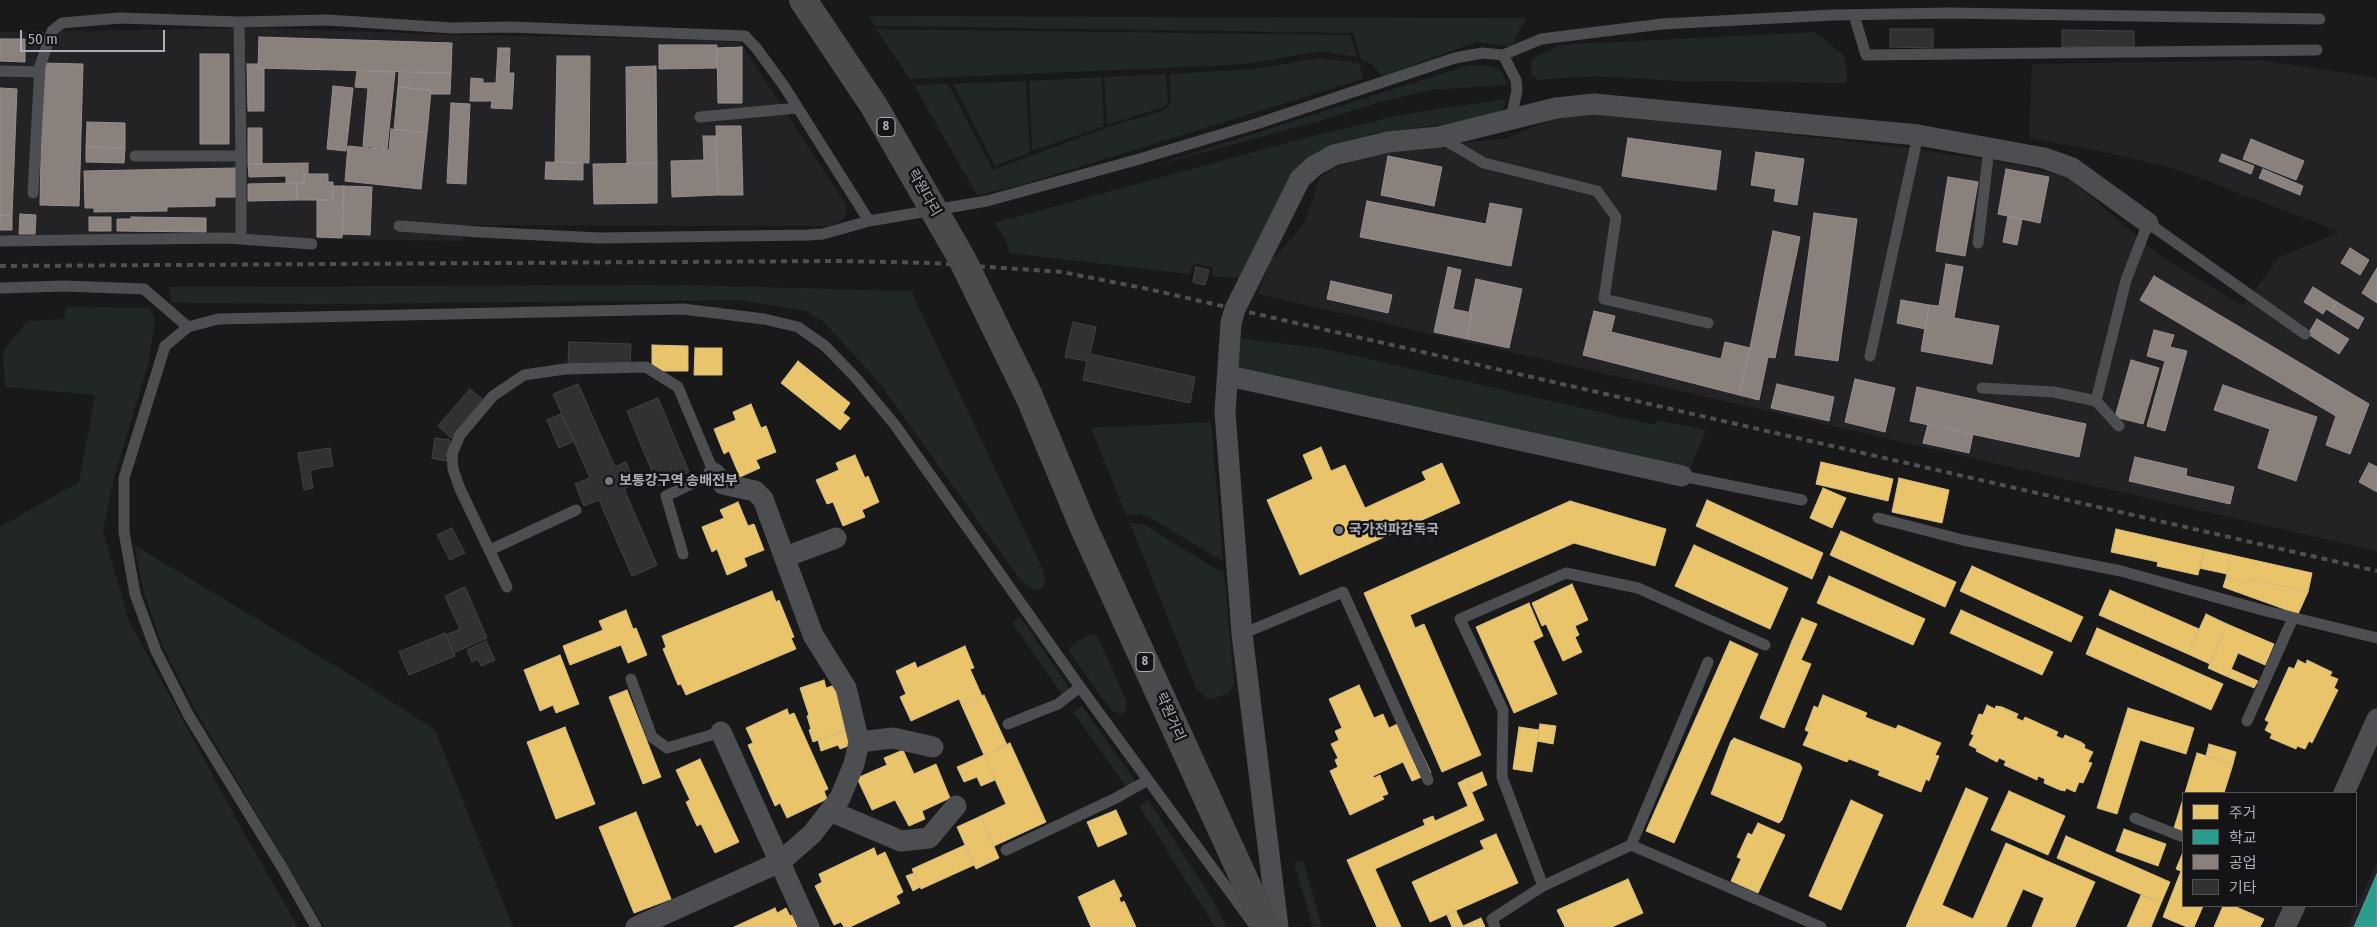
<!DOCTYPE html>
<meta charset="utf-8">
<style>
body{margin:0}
#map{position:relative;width:2377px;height:927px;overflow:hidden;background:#191919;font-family:"Fira Sans Condensed","Noto Sans KR",sans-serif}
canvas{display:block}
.legend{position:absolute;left:2182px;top:792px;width:175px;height:115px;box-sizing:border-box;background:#141315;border:1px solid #505157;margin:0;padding:6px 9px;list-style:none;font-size:15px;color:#abadb9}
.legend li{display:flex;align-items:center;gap:10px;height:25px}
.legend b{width:25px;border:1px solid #505157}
.scale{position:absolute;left:20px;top:30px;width:145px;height:22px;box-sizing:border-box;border:2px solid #abadb9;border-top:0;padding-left:6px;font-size:15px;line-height:18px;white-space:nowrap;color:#abadb9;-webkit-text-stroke:4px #141315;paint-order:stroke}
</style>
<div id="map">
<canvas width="2377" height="927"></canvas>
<ul class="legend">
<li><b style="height:14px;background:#e9c46a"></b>주거</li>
<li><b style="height:14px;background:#2a9d8f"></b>학교</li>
<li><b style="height:14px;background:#8a817c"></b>공업</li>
<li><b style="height:14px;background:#313131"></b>기타</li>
</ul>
<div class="scale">50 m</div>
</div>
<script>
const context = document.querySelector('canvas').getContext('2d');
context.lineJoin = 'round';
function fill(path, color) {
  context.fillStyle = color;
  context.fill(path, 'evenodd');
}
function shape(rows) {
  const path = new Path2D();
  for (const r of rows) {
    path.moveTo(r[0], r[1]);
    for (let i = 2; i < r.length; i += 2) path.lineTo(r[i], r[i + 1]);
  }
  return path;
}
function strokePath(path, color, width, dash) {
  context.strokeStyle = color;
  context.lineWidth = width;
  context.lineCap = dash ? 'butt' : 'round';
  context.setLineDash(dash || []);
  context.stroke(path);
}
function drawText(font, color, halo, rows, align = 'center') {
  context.font = font + ' "Fira Sans Condensed","Noto Sans KR",sans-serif';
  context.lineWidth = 5;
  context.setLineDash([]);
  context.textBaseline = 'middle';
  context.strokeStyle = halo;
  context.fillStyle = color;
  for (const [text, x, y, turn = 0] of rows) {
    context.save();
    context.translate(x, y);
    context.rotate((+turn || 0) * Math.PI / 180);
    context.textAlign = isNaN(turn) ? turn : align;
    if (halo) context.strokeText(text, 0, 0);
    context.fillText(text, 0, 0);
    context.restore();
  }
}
fill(shape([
 [265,28,463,35,717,40,741,43,846,205,845,218,830,226,465,225,463,241,0,235,0,32],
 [2261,60,2377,78,2377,551,1258,294,1270,261,1288,243,1304,223,1320,178,1336,167,1390,150,1504,139,1557,117,1593,113,1901,147,2025,166,2068,177,2159,255,2243,306,2279,257,2340,232,2179,170,2100,151,2029,138,2032,64],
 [2377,863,2377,927,2347,927]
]), '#232325');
fill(shape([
 [869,16,1526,18,1511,47,1477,42,1382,76,1372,64,1361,59,1353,33,875,26],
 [876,29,1351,35,1357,57,1320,51,1254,63,1212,66,910,79],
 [1814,32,1843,54,1847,70,1846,83,1679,81,1595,76,1538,80,1531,74,1532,59,1559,45],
 [1321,58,1359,63,1363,79,1018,186,977,195,914,85,948,84,993,170,1108,127,1162,111,1171,104,1169,74,1254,69],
 [1469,65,1485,65,1496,68,1502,72,1507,85,1431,90,1384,101,1316,122,1146,168],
 [1166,74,1168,103,1161,108,1107,125,1104,77],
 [1102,77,1104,126,1032,151,1029,81],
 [1026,81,1030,152,995,166,953,84],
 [1506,99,1502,112,1491,118,1371,134,1320,150,1302,162,1289,182,1242,278,1212,276,1213,268,1194,263,1189,274,1010,253,1005,239,994,223,1308,137,1405,114],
 [679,285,911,291,1043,570,1045,584,1039,591,1029,588,1018,577,881,385,824,322,806,311,737,300,351,304,171,303,169,287],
 [66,307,149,308,155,318,149,361,114,478,103,531,129,621,244,833,298,927,0,927,0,527,79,482,95,395,5,387,3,350,28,321,64,319],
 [1239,338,1325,349,1655,425,1657,420,1706,430,1689,471,1238,369],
 [1211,422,1223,561,1149,517,1140,514,1126,515,1091,428],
 [1130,523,1145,525,1214,568,1224,572,1234,684,1229,693,1212,699,1205,697,1196,688],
 [134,545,362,682,435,730,513,927,324,927,197,713,163,647,144,593],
 [1020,617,1071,690,1063,696,1012,623],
 [1089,635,1094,635,1098,638,1127,702,1125,712,1120,714,1111,710,1070,653,1069,649,1072,645],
 [1082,706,1136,782,1127,788,1073,712],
 [1148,800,1211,897,1227,927,1215,927,1139,806],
 [1303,860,1322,927,1313,927,1294,863]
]), '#212823');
const homes = shape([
 [652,345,688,346,688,371,652,371,652,345],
 [695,348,722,348,722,375,694,375,695,348],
 [798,361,850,403,843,413,850,418,840,430,781,383,798,361],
 [751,404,761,428,766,426,776,452,756,460,760,468,740,477,729,451,724,454,714,429,736,420,733,412,751,404],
 [1321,447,1331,471,1345,465,1365,508,1426,480,1422,472,1442,463,1460,503,1300,575,1267,500,1313,479,1303,455,1321,447],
 [855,455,865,478,868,476,879,502,862,510,865,517,843,526,833,502,827,504,816,480,839,470,836,463,855,455],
 [1821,462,1893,479,1888,501,1816,484,1821,462],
 [1899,478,1949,490,1942,523,1892,512,1899,478],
 [1823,488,1846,498,1832,528,1810,518,1823,488],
 [1707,500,1823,553,1812,579,1696,526,1707,500],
 [1570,501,1666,529,1655,566,1574,543,1410,615,1415,628,1424,624,1481,755,1442,772,1364,593,1570,501],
 [738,502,748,526,754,524,764,550,744,558,747,566,727,575,717,549,712,552,702,527,724,518,720,510,738,502],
 [2116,529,2204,549,2198,575,2157,566,2158,562,2111,552,2116,529],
 [1841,531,1956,582,1945,607,1830,555,1841,531],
 [1694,545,1788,588,1770,629,1675,586,1694,545],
 [2204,549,2231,555,2227,574,2199,568,2204,549],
 [2231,555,2312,573,2308,592,2250,579,2249,583,2226,578,2231,555],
 [1972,566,2083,617,2071,642,1960,591,1972,566],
 [1829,576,1925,619,1913,645,1817,603,1829,576],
 [2226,578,2249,583,2250,579,2308,592,2298,614,2223,587,2226,578],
 [1572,584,1588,620,1575,626,1579,635,1575,637,1582,652,1563,661,1546,624,1542,626,1532,603,1572,584],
 [2110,590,2199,629,2188,654,2099,615,2110,590],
 [772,591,776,602,779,600,794,637,791,638,796,649,686,695,681,684,678,685,663,649,666,647,662,636,772,591],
 [1529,603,1543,636,1533,641,1557,694,1514,713,1476,627,1529,603],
 [626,610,633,629,636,628,647,655,628,663,621,645,570,665,563,646,603,630,599,621,626,610],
 [1961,610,2053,652,2042,675,1950,633,1961,610],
 [2206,614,2227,624,2210,664,2188,654,2206,614],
 [1802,618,1817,624,1807,647,1792,641,1802,618],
 [2227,624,2274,644,2265,665,2238,653,2228,677,2208,668,2227,624],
 [2097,628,2223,684,2211,710,2086,654,2097,628],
 [1730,641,1758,654,1674,843,1646,831,1730,641],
 [1792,641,1807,647,1801,660,1811,664,1784,728,1760,718,1792,641],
 [965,646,974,668,970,669,982,696,962,706,959,699,911,721,900,697,906,694,896,671,915,662,917,668,965,646],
 [560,655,579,704,556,713,553,705,540,711,524,670,560,655],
 [2298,660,2306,664,2307,660,2332,672,2330,676,2338,679,2334,688,2338,690,2312,743,2309,741,2305,749,2297,746,2296,749,2270,738,2272,734,2265,730,2269,722,2265,720,2289,667,2294,669,2298,660],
 [2231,669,2258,681,2254,688,2228,677,2231,669],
 [824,680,826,688,835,685,851,728,813,742,809,730,811,729,807,716,809,715,800,688,824,680],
 [1359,685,1374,718,1383,714,1389,728,1406,720,1431,773,1412,781,1403,762,1373,776,1374,778,1380,775,1388,794,1382,796,1384,799,1350,815,1330,771,1338,767,1335,760,1338,758,1331,744,1339,740,1335,731,1342,728,1329,699,1359,685],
 [627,690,661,777,643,784,609,697,627,690],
 [984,695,1007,745,984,755,962,706,984,695],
 [1823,695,1867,713,1865,717,1896,729,1898,725,1941,743,1935,755,1939,756,1929,781,1926,779,1921,792,1878,775,1880,771,1849,759,1847,762,1803,745,1809,732,1805,730,1814,706,1818,708,1823,695],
 [1987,705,1995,709,1996,706,2002,707,2018,714,2016,718,2023,721,2025,717,2058,732,2056,736,2063,739,2065,735,2081,742,2085,745,2084,748,2093,752,2088,762,2092,763,2083,783,2079,782,2075,792,2066,788,2065,791,2060,790,2044,783,2045,779,2038,776,2037,780,2004,765,2006,761,1999,758,1997,762,1976,751,1977,749,1969,745,1974,735,1971,734,1979,714,1983,715,1987,705],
 [2128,708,2194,728,2186,754,2140,740,2117,814,2097,808,2128,708],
 [787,709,789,715,794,713,828,789,824,791,827,799,787,818,780,803,775,806,748,745,753,743,746,728,787,709],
 [1540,724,1556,726,1553,744,1537,741,1540,724],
 [565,727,595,804,556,819,527,742,565,727],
 [1519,727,1539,730,1532,772,1513,769,1519,727],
 [847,730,853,744,840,749,838,745,821,751,818,740,847,730],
 [1734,738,1800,764,1802,768,1782,820,1779,823,1711,794,1731,741,1734,738],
 [1010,743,1046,822,994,846,981,816,1006,804,984,755,1010,743],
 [2209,744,2236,752,2233,764,2206,756,2209,744],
 [903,750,914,774,936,764,950,798,922,811,925,819,909,826,895,800,872,810,857,778,887,765,884,758,903,750],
 [2197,753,2233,764,2224,793,2185,793,2197,753],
 [984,755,995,780,981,786,977,777,964,782,957,767,984,755],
 [700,759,739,842,715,853,701,824,697,826,686,802,690,800,676,770,700,759],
 [1482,772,1487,785,1472,792,1466,779,1482,772],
 [1466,779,1484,820,1375,869,1401,927,1377,927,1347,860,1425,825,1423,820,1433,816,1435,821,1468,806,1458,783,1466,779],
 [1966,788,1988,798,1942,905,1973,919,2006,843,2095,882,2075,927,2032,927,2044,898,2023,889,2006,927,1906,927,1966,788],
 [2009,791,2065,816,2048,855,1991,830,2009,791],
 [2183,799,2183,831,2174,828,2183,799],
 [1851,800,1883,815,1841,910,1809,896,1851,800],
 [1116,810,1127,834,1098,847,1087,822,1116,810],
 [636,812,671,899,634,913,599,827,636,812],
 [981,816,999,858,976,869,957,827,981,816],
 [1758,823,1785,835,1758,893,1731,881,1741,859,1737,857,1748,833,1752,835,1758,823],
 [2124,829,2166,844,2158,866,2116,851,2124,829],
 [1496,834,1518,883,1430,922,1412,882,1484,849,1480,841,1496,834],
 [2066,836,2170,882,2161,903,2057,858,2066,836],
 [965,845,974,865,921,889,912,869,965,845],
 [874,848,877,856,885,852,903,892,896,896,900,903,850,927,844,927,841,922,834,925,815,886,822,882,819,874,874,848],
 [2183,852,2183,872,2176,869,2183,852],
 [2181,871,2183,872,2183,906,2203,906,2194,927,2187,927,2163,917,2181,871],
 [914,873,920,887,913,891,906,876,914,873],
 [1628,879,1643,913,1612,927,1565,927,1557,910,1628,879],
 [1114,880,1122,896,1119,898,1121,903,1124,901,1136,927,1091,927,1078,897,1114,880],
 [2141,895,2161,903,2151,927,2127,927,2141,895],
 [2223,906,2234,906,2264,919,2260,927,2214,927,2223,906],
 [775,908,777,913,786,908,790,916,794,914,800,927,734,927,775,908],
 [1456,911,1463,926,1461,927,1452,927,1447,915,1456,911],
 [1481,918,1485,927,1461,927,1463,926,1481,918]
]);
fill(homes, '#e9c46a');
strokePath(homes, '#d6bd82', 1);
const schools = shape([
 [2377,874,2377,927,2354,927,2377,874]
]);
fill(schools, '#2a9d8f');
strokePath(schools, '#51a29c', 1);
const industry = shape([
 [259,37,452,43,451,73,258,68,259,37],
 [0,39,25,39,25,62,0,61,0,39],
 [659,45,717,45,717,68,659,69,659,45],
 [742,47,742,103,718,103,717,48,742,47],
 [498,48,510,48,509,73,514,73,512,109,491,108,492,101,470,101,471,78,483,79,483,83,496,83,498,48],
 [200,54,229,54,229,144,200,144,200,54],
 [557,56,590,56,589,163,555,162,557,56],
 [43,63,83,64,79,206,40,205,43,63],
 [247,64,258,64,258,68,264,68,264,111,248,111,247,64],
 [656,66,657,163,627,164,626,67,656,66],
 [357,71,395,72,387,149,363,146,368,88,355,87,357,71],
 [399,72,451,73,450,94,431,94,431,90,398,87,399,72],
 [333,86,353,88,346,151,327,149,333,86],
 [398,87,431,90,427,133,394,130,398,87],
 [0,88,17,89,12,216,0,215,0,88],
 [451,103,470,104,466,184,447,183,451,103],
 [87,122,125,123,125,148,86,147,87,122],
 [716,126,741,126,743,195,718,195,716,126],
 [248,128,262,128,262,164,248,164,248,128],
 [391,129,427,133,421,189,345,181,348,146,389,150,391,129],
 [703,136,716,136,718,195,672,197,671,161,704,160,703,136],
 [1628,138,1721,151,1716,190,1622,176,1628,138],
 [2251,139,2304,161,2296,180,2243,159,2251,139],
 [86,147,125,148,124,163,86,162,86,147],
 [1756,152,1804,159,1797,205,1774,201,1776,189,1751,185,1756,152],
 [2222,154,2254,166,2251,174,2219,161,2222,154],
 [1388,156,1442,167,1434,206,1381,195,1388,156],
 [546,162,583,163,583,180,545,179,546,162],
 [308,163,308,174,304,174,304,183,286,183,286,176,249,177,248,164,308,163],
 [657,163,657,203,594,204,593,164,657,163],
 [237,168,237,197,215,197,215,206,167,207,167,211,94,212,94,208,85,208,84,171,237,168],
 [2006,169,2049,177,2040,223,1998,214,2006,169],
 [2263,169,2303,186,2300,195,2259,178,2263,169],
 [304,174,328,174,328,182,333,182,333,200,297,200,297,183,304,183,304,174],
 [1948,177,1978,182,1965,256,1936,251,1948,177],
 [297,183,297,200,248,201,248,184,297,183],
 [333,186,344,186,342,238,317,237,317,200,333,200,333,186],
 [344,186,372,187,370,235,342,234,344,186],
 [1367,201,1486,224,1490,203,1522,209,1511,266,1360,237,1367,201],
 [1814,213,1857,219,1838,361,1795,355,1814,213],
 [20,214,36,215,35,234,19,234,20,214],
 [0,215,12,216,12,230,0,230,0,215],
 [2008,216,2022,219,2017,245,2003,242,2008,216],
 [89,217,111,217,111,231,89,231,89,217],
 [131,217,206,218,206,232,117,231,117,219,131,219,131,217],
 [1773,231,1800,237,1775,358,1768,357,1759,400,1739,395,1750,348,1773,231],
 [2350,248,2369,260,2360,275,2341,263,2350,248],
 [1946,264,1963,267,1954,318,1999,326,1992,364,1921,351,1929,305,1939,306,1946,264],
 [1448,267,1461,270,1453,309,1472,313,1467,339,1434,332,1448,267],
 [2377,268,2377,303,2362,293,2377,268],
 [2154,276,2369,404,2350,454,2326,445,2336,416,2140,300,2154,276],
 [1476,279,1522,289,1509,348,1467,339,1472,313,1469,312,1476,279],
 [1331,281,1392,295,1388,313,1327,299,1331,281],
 [2313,287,2337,302,2331,312,2326,309,2323,314,2304,302,2313,287],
 [1901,300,1929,305,1925,329,1897,323,1901,300],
 [2337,302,2364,318,2358,329,2331,312,2337,302],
 [1594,311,1615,316,1611,332,1721,359,1725,342,1750,348,1739,395,1583,355,1594,311],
 [2317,319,2349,339,2339,354,2308,334,2317,319],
 [2154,330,2174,335,2170,347,2187,351,2165,431,2147,426,2165,361,2147,356,2154,330],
 [2131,360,2159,368,2143,424,2115,417,2131,360],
 [1855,379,1895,388,1885,432,1845,422,1855,379],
 [1777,384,1834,397,1829,421,1771,408,1777,384],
 [2223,385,2317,417,2296,481,2258,468,2270,429,2214,410,2223,385],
 [1917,387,2086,424,2079,457,1910,421,1917,387],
 [1928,424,1973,434,1969,453,1923,443,1928,424],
 [2135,457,2187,469,2186,476,2234,487,2230,504,2129,481,2135,457],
 [2369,463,2377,467,2377,492,2359,482,2369,463]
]);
fill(industry, '#8a817c');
strokePath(industry, '#948e8e', 1);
const building = shape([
 [1890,29,1933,29,1933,48,1890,47,1890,29],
 [2062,30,2134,31,2134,47,2062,47,2062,30],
 [1196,267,1209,270,1205,285,1193,282,1196,267],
 [1073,322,1096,327,1090,354,1195,377,1190,403,1083,380,1087,361,1065,357,1073,322],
 [569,342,631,344,630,366,568,363,569,342],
 [578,384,615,467,626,462,635,484,624,489,657,565,632,576,599,500,584,506,575,484,590,478,553,394,578,384],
 [470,389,483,400,451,438,438,426,470,389],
 [658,398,689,472,658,486,627,411,658,398],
 [561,414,574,441,559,448,547,420,561,414],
 [435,438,450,440,447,461,432,458,435,438],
 [330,448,333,466,310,470,313,488,304,490,298,453,330,448],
 [452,528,465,553,450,560,437,535,452,528],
 [465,587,487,638,453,653,446,635,460,629,445,596,465,587],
 [445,633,455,656,409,675,399,652,445,633],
 [486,641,495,660,481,666,478,659,472,662,467,650,486,641]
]);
fill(building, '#313131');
strokePath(building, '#424245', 1);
strokePath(shape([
 [1854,15,1866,55,2317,50],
 [239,22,241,156],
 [1503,55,1516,80,1517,91,1511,118],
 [0,71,39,72],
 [700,117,797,108],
 [1441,138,1484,163,1597,191,1616,217,1604,299,1708,323],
 [135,156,241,156,241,238],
 [33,193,40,66,52,31,62,23,120,18,239,22,327,20,452,28,510,27,745,36,757,49,784,86,869,221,987,201,1136,160,1256,124,1455,58,1482,53,1503,55,1541,39,1662,24,1833,15,1950,13,2320,19],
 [399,226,480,232,599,238,808,235,823,234,869,221],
 [0,241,226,238,312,244],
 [1978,243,1989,148],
 [0,288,64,286,144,289,188,327],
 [1870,356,1918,135],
 [1982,388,2054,392,2096,401],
 [2119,426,2096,401,2126,280,2148,223,2305,334],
 [1682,476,1802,500],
 [1878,518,1963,540,2121,571,2266,611,2377,638],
 [490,550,576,510],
 [507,587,460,489,453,469,452,454,460,435,493,396,524,375,565,369,646,367,678,387,714,473,666,496,683,554],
 [1242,634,1343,592,1428,780],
 [631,679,652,737,667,748,721,732],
 [2247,721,2293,618],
 [1008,724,1058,704,1080,687],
 [2135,818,2183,837],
 [1631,845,1708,662],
 [1006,850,1116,798,1148,780],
 [1543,886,1502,777,1503,710,1460,619,1566,573,1638,588,1765,645],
 [316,927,283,869,189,716,156,651,135,594,124,532,124,478,165,346,188,327,218,319,683,309,764,319,798,327,825,346,856,378,895,425,1080,687,1252,922],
 [1495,927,1492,919,1543,886,1631,845,1821,927]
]), '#4d4e52', 11);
strokePath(shape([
 [1229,376,1682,476],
 [785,557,836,538],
 [721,732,809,927],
 [859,742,893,738,933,747],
 [2344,793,2377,719],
 [830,811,901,841,929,838,956,806],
 [636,927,780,862,812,834,840,798,854,764,859,742,846,688,813,635,763,499,755,491,723,484,714,473],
 [1278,927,1242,634,1225,412,1231,323,1235,309,1300,179,1314,166,1334,155,1388,142,1439,137,1556,108,1594,104,1918,135,2044,158,2072,168,2148,223],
 [2285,927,2295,906]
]), '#4d4e52', 21);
strokePath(shape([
 [1029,396,1083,526,1266,927]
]), '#4b4b4e', 28);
strokePath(shape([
 [0,266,840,261,932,263,1062,272,1148,289,2377,571]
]), '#4e4f52', 4, [6, 5]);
strokePath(shape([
 [803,0,874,106,962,259,1029,396]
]), '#4b4b4e', 28);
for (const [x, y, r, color] of [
 [609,481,5,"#787981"],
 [1339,530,5,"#787981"]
]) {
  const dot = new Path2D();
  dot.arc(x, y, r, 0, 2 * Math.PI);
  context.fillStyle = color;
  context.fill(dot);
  strokePath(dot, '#141315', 2);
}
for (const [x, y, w] of [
 [886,127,18],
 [1145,662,18]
]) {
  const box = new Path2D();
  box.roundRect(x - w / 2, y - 9.5, w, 19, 4);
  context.fillStyle = '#141315';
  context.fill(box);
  strokePath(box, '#abadb9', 1);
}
drawText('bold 12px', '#abadb9', null, [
 ["8",886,127],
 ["8",1145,662]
]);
drawText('14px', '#abadb9', '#141315', [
 ["락원다리",924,193,60],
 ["락원거리",1170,717,66]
]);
drawText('bold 14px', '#abadb9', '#141315', [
 ["보통강구역 송배전부",619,481],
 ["국가전파감독국",1349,530]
], 'left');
</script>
